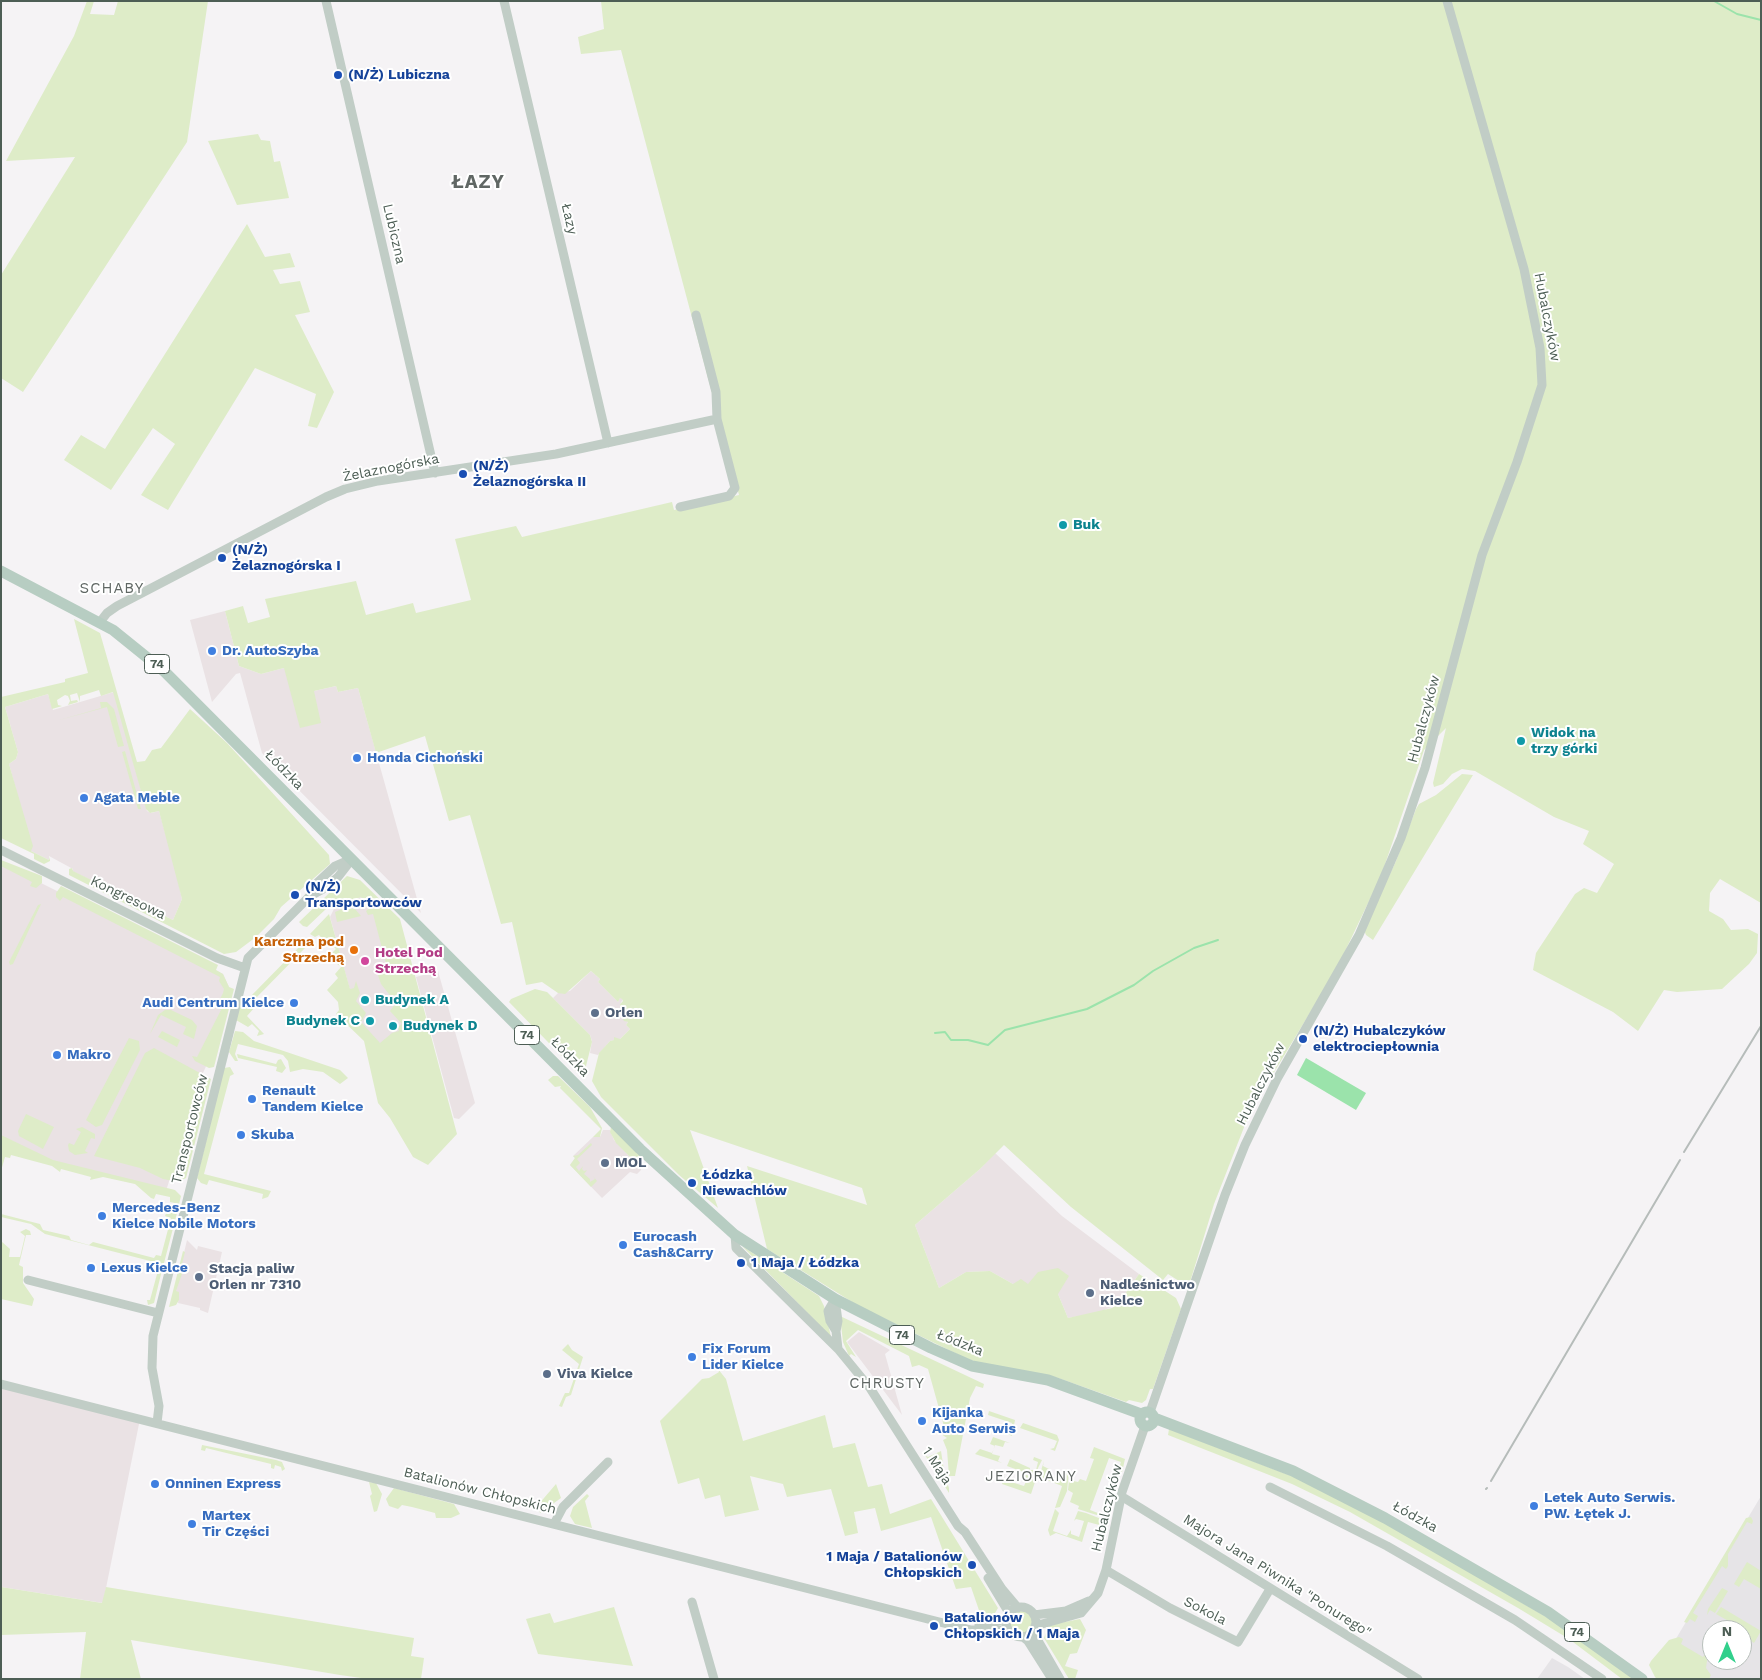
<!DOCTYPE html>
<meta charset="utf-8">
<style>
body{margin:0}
#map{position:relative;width:1762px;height:1680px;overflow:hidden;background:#f5f3f5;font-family:"Work Sans",sans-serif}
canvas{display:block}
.frame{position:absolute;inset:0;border:2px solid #4d5e55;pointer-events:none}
.north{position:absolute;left:1702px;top:1620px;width:50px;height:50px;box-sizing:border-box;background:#fff;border:1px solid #b8bfbb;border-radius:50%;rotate:0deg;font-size:14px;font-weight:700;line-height:20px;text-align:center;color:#4d5e55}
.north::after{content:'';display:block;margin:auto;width:18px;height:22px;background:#32d08c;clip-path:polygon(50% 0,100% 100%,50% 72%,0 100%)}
</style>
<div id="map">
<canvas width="1762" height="1680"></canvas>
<div class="frame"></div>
<div class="north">N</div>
</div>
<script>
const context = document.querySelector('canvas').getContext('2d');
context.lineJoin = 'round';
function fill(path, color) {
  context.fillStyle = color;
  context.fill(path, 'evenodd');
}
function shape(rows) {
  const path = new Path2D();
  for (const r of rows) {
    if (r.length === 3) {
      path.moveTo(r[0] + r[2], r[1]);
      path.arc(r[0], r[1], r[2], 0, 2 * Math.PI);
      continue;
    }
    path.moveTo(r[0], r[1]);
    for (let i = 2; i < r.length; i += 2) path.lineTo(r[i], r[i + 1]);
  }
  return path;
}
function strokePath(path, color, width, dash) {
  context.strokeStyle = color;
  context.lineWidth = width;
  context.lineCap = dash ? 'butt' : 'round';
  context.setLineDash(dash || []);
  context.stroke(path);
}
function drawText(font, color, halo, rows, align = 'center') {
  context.font = font + ' "Work Sans",sans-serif';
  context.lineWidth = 4;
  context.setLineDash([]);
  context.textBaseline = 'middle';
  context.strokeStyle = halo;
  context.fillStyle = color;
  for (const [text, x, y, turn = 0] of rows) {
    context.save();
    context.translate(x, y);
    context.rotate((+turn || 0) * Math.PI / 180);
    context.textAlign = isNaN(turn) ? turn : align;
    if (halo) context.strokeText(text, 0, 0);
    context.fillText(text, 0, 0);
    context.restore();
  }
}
fill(shape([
 [225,611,239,666,261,674,284,668,314,691,336,686,338,692,358,688,421,913,262,753,240,673,236,674,212,702,190,620],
 [114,692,147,811,151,813,159,811,175,867,182,899,173,920,72,871,73,869,49,856,49,860,29,850,31,846,9,764,16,759,18,752,5,707,48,694,53,710],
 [1,863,223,974,229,987,214,1049,202,1075,166,1191,1,1152],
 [362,885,369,892,406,1027,381,1050,359,1023,330,917,334,909],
 [438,971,475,1103,459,1119,454,1118,416,977],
 [591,971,600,979,598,982,618,1002,620,997,623,999,620,1004,622,1018,628,1022,626,1025,630,1029,620,1039,610,1041,598,1055,590,1053,592,1041,590,1035,553,998,558,993,570,991],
 [603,1130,610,1130,614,1140,631,1158,638,1161,641,1170,637,1174,630,1172,602,1198,570,1165,575,1158,573,1156,593,1137,600,1137],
 [995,1153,1062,1216,1139,1274,1118,1304,1098,1313,1068,1318,1058,1294,1028,1284,1013,1284,990,1271,966,1272,939,1288,915,1225,980,1169],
 [187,1240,197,1250,198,1246,222,1252,208,1313,200,1310,200,1308,178,1303,179,1293,175,1291],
 [859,1332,890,1350,885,1354,902,1415,847,1342],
 [1,1384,140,1419,103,1603,1,1587]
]), '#eae2e4');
fill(shape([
 [1761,1496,1761,1679,1680,1679,1674,1642],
 [1712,1630,1742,1630,1742,1660,1712,1660],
 [1552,1658,1568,1667,1585,1679,1537,1679]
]), '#e6e4e7');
fill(shape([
 [87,1,94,1,90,14,114,15,118,1,208,1,187,142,23,392,1,378,1,275,75,157,6,161,74,36],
 [601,1,1761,1,1761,903,1720,879,1710,893,1709,911,1723,919,1731,930,1748,929,1758,934,1757,953,1749,964,1722,989,1677,992,1664,990,1638,1031,1613,1012,1533,970,1536,953,1575,894,1584,888,1597,893,1614,864,1583,844,1589,831,1554,817,1475,771,1462,769,1452,774,1443,784,1434,787,1433,783,1446,728,1424,750,1381,876,1337,968,1250,1112,1214,1204,1190,1282,1179,1281,1168,1274,1163,1280,1071,1207,1004,1145,980,1169,915,1225,939,1288,966,1272,990,1271,1013,1284,1021,1279,1028,1284,1038,1272,1058,1268,1069,1276,1058,1294,1068,1318,1112,1308,1118,1304,1139,1274,1176,1298,1181,1309,1153,1389,1150,1389,1146,1400,1142,1403,1129,1400,1126,1402,1058,1378,989,1367,961,1356,857,1305,767,1249,747,1166,867,1205,862,1188,690,1130,718,1208,679,1175,601,1097,592,1081,599,1053,610,1041,614,1040,614,1037,620,1039,630,1029,626,1025,628,1022,624,1021,622,1018,620,1004,623,1001,622,999,620,998,618,1002,598,982,600,979,591,971,565,994,558,993,542,982,526,985,512,922,501,924,470,815,449,821,425,736,376,753,358,688,338,692,336,686,314,691,321,723,300,728,284,668,261,674,239,666,225,611,243,606,248,623,270,617,265,599,356,581,366,615,413,603,416,613,471,600,455,539,516,526,522,537,672,502,674,510,739,495,621,50,581,54,578,37,604,29],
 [258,134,261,140,270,141,274,162,280,161,289,198,237,205,208,141],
 [247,224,265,257,290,253,295,267,273,270,280,284,300,281,310,312,295,315,334,392,317,428,308,426,316,394,255,368,168,510,141,495,175,444,153,428,111,490,64,460,81,435,105,449],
 [74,619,100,633,137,762,145,761,152,750,161,748,190,709,227,743,329,855,330,864,281,907,274,919,256,937,236,952,224,954,69,875,69,869,72,868,73,871,173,920,182,899,159,811,150,813,146,809,113,692,101,696,99,690,80,696,80,702,77,693,70,695,71,701,77,700,78,702,68,705,70,701,68,696,65,695,57,700,58,705,62,706,52,709,48,694,5,707,18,752,16,759,9,764,33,846,31,851,49,860,50,857,50,861,44,864,34,859,34,854,1,838,1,697,65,682,65,679,88,673],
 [100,702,107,702,114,709,124,746,118,747,107,707,56,721,101,708],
 [125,751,141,809,138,809,122,752],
 [1462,774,1473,775,1373,940,1366,935,1364,930,1396,861,1416,809,1419,804,1436,795],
 [1,860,42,876,42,883,36,888,30,886,32,882,1,866],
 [347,876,360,880,400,919,457,1134,428,1165,413,1157,390,1118,378,1103,364,1041,336,1014,339,1010,338,1002,327,990,338,978,335,974,341,967,328,957,336,949,332,945,330,947,319,935,315,937,310,934,329,914,350,989,354,988,356,981,360,993,356,1001,366,1013,361,1022,380,1043,392,1033,399,1031,398,1027,402,1024,390,1011,396,1003,381,984,378,975,383,973,382,968,387,967,373,914,368,915,366,911,370,908,361,897,327,908,307,927,303,926,299,922],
 [61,886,218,965,216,970,223,974,229,987,234,989,214,1067,209,1068,195,1061,192,1056,197,1057,221,1010,216,1007,223,993,224,989,219,981,220,977,63,897,60,901,56,897,56,893],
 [41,904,13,964,10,965,9,962,38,905],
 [345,908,355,909,361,916,337,922,335,912],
 [306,940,306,947,253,1001,255,1007,247,1016,264,1034,257,1036,259,1031,252,1024,248,1027,236,1020,242,996,248,999],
 [535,989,547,992,590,1035,592,1042,583,1078,509,1002,511,999],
 [165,1010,171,1010,192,1020,197,1026,194,1039,183,1034,186,1027,161,1015,150,1034,158,1015],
 [162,1031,180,1040,177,1047,158,1037],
 [235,1031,243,1032,254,1041,340,1070,348,1078,340,1084,323,1072,303,1069,290,1072,288,1061,283,1055,238,1044,235,1054,238,1061,235,1061,229,1052],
 [129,1038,139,1041,140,1050,102,1125,96,1127,86,1120],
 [154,1048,211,1079,186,1178,178,1182,163,1179,140,1168,94,1156,145,1053],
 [237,1054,276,1064,278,1060,281,1059,286,1068,282,1073,276,1071,277,1067,238,1058],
 [230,1067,234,1074,230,1076,204,1174,271,1191,268,1197,262,1199,263,1194,209,1180,207,1185,201,1183,197,1178,224,1068],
 [553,1076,558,1076,590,1107,602,1128,600,1137,593,1137,601,1129,560,1088,561,1086,555,1087,548,1080],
 [26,1114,54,1127,43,1149,19,1136,18,1131],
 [82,1127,95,1134,95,1139,91,1138,85,1151,88,1153,75,1155,69,1151,68,1145,69,1143,74,1145,81,1132,76,1129],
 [611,1127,643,1158,643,1162,633,1160,616,1143,610,1132],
 [1,1135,53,1160,175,1190,181,1196,179,1204,170,1202,170,1197,156,1194,154,1199,151,1198,135,1184,103,1177,90,1180,91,1177,61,1169,60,1172,52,1166,11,1155,10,1158,5,1157,1,1171],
 [591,1143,592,1145,577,1159,580,1163,576,1167,579,1171,583,1166,582,1169,584,1171,587,1170,584,1174,590,1179,590,1182,595,1179,593,1176,597,1181,591,1187,570,1165,575,1158,573,1156,578,1155],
 [171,1209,177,1213,164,1263,162,1264,45,1234,31,1224,1,1217,1,1214,40,1224,43,1230,69,1236,71,1240,89,1245,93,1242,154,1258,156,1255,161,1256,171,1218,165,1216,167,1211],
 [26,1229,30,1231,31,1235,26,1235,19,1265,23,1267,23,1283,34,1299,32,1306,1,1299,1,1241,10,1249,9,1257,20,1257,25,1236,20,1232],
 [742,1246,819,1296,824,1306,831,1337],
 [183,1251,185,1252,181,1268,183,1271,176,1291,179,1292,179,1300,176,1305,169,1307],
 [155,1267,162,1270,154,1303,148,1305,147,1300,150,1300,157,1274,152,1271],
 [840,1316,984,1384,983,1388,976,1386,970,1398,955,1476,949,1476,947,1450,943,1440,947,1438,941,1434,945,1430,928,1369,919,1365,912,1367,909,1356,858,1330,846,1341,856,1357,851,1354,849,1356,843,1342],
 [568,1344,572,1350,583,1357,571,1395,566,1397,562,1407,559,1406,563,1397,565,1393,569,1393,579,1364,562,1350],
 [718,1369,726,1379,743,1441,825,1415,833,1448,855,1443,868,1487,882,1484,890,1514,931,1499,998,1608,992,1618,982,1619,971,1587,956,1589,931,1517,881,1531,875,1508,854,1512,858,1533,845,1536,831,1489,787,1497,783,1484,750,1476,759,1510,725,1517,720,1495,705,1499,699,1478,678,1484,660,1421,702,1379,709,1378,719,1372],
 [989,1411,1015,1420,1012,1436,1005,1433,1006,1429,1010,1430,1012,1423,988,1415],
 [1023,1423,1057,1435,1059,1440,1055,1451,1050,1449,1054,1448,1057,1441,1020,1428],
 [1169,1429,1294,1477,1377,1518,1565,1628,1634,1679,1622,1679,1569,1639,1518,1608,1350,1512,1292,1484,1168,1435],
 [993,1437,1010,1443,1005,1442,1003,1447,995,1445,992,1454,1000,1456,998,1461,1002,1463,975,1454,980,1449,992,1453,995,1446,990,1444],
 [202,1445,276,1460,282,1462,285,1469,282,1471,281,1467,275,1465,274,1469,271,1468,271,1464,206,1448,205,1451,201,1450],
 [1094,1447,1125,1459,1122,1472,1118,1471,1121,1462,1109,1458,1090,1510,1103,1515,1106,1505,1111,1507,1109,1519,1078,1509,1079,1506,1070,1502,1073,1493,1068,1490,1069,1480,1078,1482,1080,1479,1086,1481,1094,1459,1090,1458],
 [941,1451,945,1477,949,1488,949,1493,925,1455,928,1457],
 [1034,1457,1042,1460,1038,1468,1036,1480,1034,1476,1007,1466,1010,1459,1030,1468,1030,1470,1036,1470,1038,1462,1033,1460],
 [1044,1461,1043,1466,1049,1469,1047,1475,1062,1480,1066,1469,1069,1471,1067,1491,1060,1507,1055,1508,1062,1486,1039,1477],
 [1007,1467,1004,1478,1008,1479,1010,1476,1008,1481,1024,1486,1027,1479,1022,1477,1023,1474,1033,1477,1035,1482,1031,1494,1002,1484],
 [369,1482,376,1483,382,1494,377,1511,374,1512,370,1496,372,1494],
 [556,1484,561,1498,540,1513,538,1505],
 [394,1488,454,1504,460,1514,451,1518,436,1518,435,1513,412,1507,402,1505,398,1509,389,1506,386,1499],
 [587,1494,589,1496,585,1501,592,1528,575,1524,570,1516,573,1507],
 [1055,1509,1059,1513,1053,1531,1067,1536,1071,1530,1071,1534,1079,1537,1084,1521,1076,1519,1074,1521,1078,1511,1086,1513,1084,1519,1086,1513,1109,1522,1107,1527,1088,1522,1082,1542,1056,1533,1050,1536,1048,1530],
 [1751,1517,1753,1521,1752,1524,1747,1522,1728,1554,1728,1566,1726,1569,1722,1566,1693,1613,1698,1616,1695,1622,1690,1619,1687,1623,1684,1622,1746,1518],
 [1747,1562,1761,1571,1761,1589,1744,1579,1739,1587,1734,1584],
 [1,1587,102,1603,106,1587,414,1638,411,1656,424,1658,421,1679,368,1679,340,1675,131,1640,141,1679,80,1679,86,1632,1,1635],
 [1722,1588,1728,1591,1715,1613,1710,1610,1707,1615,1708,1609],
 [614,1607,633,1666,538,1654,526,1619,550,1613,554,1623],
 [1721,1607,1761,1631,1754,1643,1742,1635,1742,1630,1731,1629,1734,1624,1716,1614],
 [1021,1622,11],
 [1080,1619,1086,1630,1077,1653,1070,1654,1065,1666,1078,1670,1075,1679,1069,1679,1044,1638,1049,1625],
 [1679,1637,1683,1639,1681,1644,1703,1657,1706,1652,1708,1654,1706,1668,1711,1675,1709,1679,1657,1679,1655,1677,1649,1665,1651,1661,1669,1640]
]), '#deecc8');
fill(shape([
 [1306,1058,1366,1093,1356,1110,1297,1075]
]), '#9be3ab');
strokePath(shape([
 [1714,1,1737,14,1761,20],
 [935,1033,945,1032,951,1040,968,1040,988,1045,1005,1030,1087,1009,1134,985,1153,971,1194,948,1218,940]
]), '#9be3ab', 2);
strokePath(shape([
 [326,1,435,473],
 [504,1,608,443],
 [680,507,729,496,735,488,717,419,716,392,696,315],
 [100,622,107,613,117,606,326,497,345,489,378,481,556,454,717,419],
 [1,850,217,958,245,968],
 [310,896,318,882,335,866,351,859],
 [735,1235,736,1248,838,1349,870,1388,958,1526,965,1532,1002,1589,1018,1608],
 [28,1280,158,1313],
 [835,1299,838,1321,836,1331,838,1349],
 [835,1299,828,1311,830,1321,836,1331],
 [1,1384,971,1630,1007,1630],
 [1150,1412,1225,1195,1245,1145,1277,1079,1359,935,1401,838,1425,768,1482,555,1517,462,1542,385,1540,348,1524,269,1447,1],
 [157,1423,159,1406,152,1368,153,1336,248,958,310,896,325,888,338,877,352,859],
 [1270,1487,1387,1546,1515,1620,1602,1679],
 [1121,1496,1418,1679],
 [554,1524,563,1507,608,1462],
 [1106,1570,1170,1608,1238,1642,1270,1589],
 [988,1578,1009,1613],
 [692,1602,714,1679],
 [1021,1622,15],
 [1034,1615,1066,1611,1089,1601],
 [979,1625,1006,1619],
 [1035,1626,1081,1613,1098,1593,1106,1570,1122,1492,1145,1426],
 [1033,1632,1060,1679],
 [1023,1637,1028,1641,1052,1679]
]), '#c1cdc6', 9);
strokePath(shape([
 [1,571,113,630,165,672,640,1149,735,1235,835,1299,931,1348,972,1366,1048,1380,1141,1414],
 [1147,1419,7],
 [1154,1418,1293,1471,1385,1518,1548,1612,1642,1679]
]), '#b7cdc2', 11);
strokePath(shape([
 [1684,1152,1761,1026],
 [1491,1481,1680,1160],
 [1486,1489,1487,1488]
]), '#b6bcba', 2);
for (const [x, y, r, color] of [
 [338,75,5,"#1a4fb4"],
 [463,474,5,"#1a4fb4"],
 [1063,525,5,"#0f9aa8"],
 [222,558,5,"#1a4fb4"],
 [212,651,5,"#3f7fe0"],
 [1521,741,5,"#0f9aa8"],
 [357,758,5,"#3f7fe0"],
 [84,798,5,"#3f7fe0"],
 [295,895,5,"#1a4fb4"],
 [354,950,5,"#e8710a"],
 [365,961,5,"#d1479c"],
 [365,1000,5,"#0f9aa8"],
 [294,1003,5,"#3f7fe0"],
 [595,1013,5,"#5c6f8a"],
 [370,1021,5,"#0f9aa8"],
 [393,1026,5,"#0f9aa8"],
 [1303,1039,5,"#1a4fb4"],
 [57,1055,5,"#3f7fe0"],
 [252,1099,5,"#3f7fe0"],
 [241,1135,5,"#3f7fe0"],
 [605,1163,5,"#5c6f8a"],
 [692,1183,5,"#1a4fb4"],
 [102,1216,5,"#3f7fe0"],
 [623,1245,5,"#3f7fe0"],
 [741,1263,5,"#1a4fb4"],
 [91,1268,5,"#3f7fe0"],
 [199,1277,5,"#5c6f8a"],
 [1090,1293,5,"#5c6f8a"],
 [692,1357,5,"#3f7fe0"],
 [547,1374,5,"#5c6f8a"],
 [922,1421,5,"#3f7fe0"],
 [155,1484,5,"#3f7fe0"],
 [1534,1506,5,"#3f7fe0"],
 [192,1524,5,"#3f7fe0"],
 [972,1565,5,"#1a4fb4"],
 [934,1626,5,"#1a4fb4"]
]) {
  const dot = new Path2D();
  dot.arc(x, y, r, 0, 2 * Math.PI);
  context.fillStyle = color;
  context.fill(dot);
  strokePath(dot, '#fff', 2);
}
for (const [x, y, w] of [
 [157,664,25],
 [527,1035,25],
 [902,1335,25],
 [1577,1632,25]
]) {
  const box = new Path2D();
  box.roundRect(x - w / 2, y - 9.5, w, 19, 4);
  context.fillStyle = '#fff';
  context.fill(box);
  strokePath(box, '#4d5e55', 1);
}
drawText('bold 12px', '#4d5e55', null, [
 ["74",157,664],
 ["74",527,1035],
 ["74",902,1335],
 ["74",1577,1632]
]);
drawText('bold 14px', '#164399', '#fff', [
 ["(N/Ż) Lubiczna",348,75],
 ["(N/Ż)",473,466],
 ["Żelaznogórska II",473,482],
 ["(N/Ż)",232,550],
 ["Żelaznogórska I",232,566],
 ["(N/Ż)",305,887],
 ["Transportowców",305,903],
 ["(N/Ż) Hubalczyków",1313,1031],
 ["elektrociepłownia",1313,1047],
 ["Łódzka",702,1175],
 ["Niewachlów",702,1191],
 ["1 Maja / Łódzka",751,1263],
 ["1 Maja / Batalionów",962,1557,"right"],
 ["Chłopskich",962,1573,"right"],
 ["Batalionów",944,1618],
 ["Chłopskich / 1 Maja",944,1634]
], 'left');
drawText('14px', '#4d5e55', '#fff', [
 ["Łazy",569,219,77],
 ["Lubiczna",394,234,77],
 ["Hubalczyków",1547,317,79],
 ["Żelaznogórska",391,468,-11],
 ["Hubalczyków",1424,719,-75],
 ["Łódzka",284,770,46],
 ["Kongresowa",128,898,26],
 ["Łódzka",570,1057,46],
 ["Hubalczyków",1261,1084,-63],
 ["Transportowców",190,1129,-76],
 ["Łódzka",960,1343,22],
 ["1 Maja",937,1466,57],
 ["Batalionów Chłopskich",480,1491,14],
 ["Hubalczyków",1107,1508,-76],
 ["Łódzka",1415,1517,29],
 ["Majora Jana Piwnika \"Ponurego\"",1277,1576,32],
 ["Sokola",1205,1611,27]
]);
drawText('bold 14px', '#0d838f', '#fff', [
 ["Buk",1073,525],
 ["Widok na",1531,733],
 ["trzy górki",1531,749],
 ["Budynek A",375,1000],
 ["Budynek C",360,1021,"right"],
 ["Budynek D",403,1026]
], 'left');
drawText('bold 14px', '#366cbe', '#fff', [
 ["Dr. AutoSzyba",222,651],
 ["Honda Cichoński",367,758],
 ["Agata Meble",94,798],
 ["Audi Centrum Kielce",284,1003,"right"],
 ["Makro",67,1055],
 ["Renault",262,1091],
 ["Tandem Kielce",262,1107],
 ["Skuba",251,1135],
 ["Mercedes-Benz",112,1208],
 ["Kielce Nobile Motors",112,1224],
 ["Eurocash",633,1237],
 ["Cash&Carry",633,1253],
 ["Lexus Kielce",101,1268],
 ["Fix Forum",702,1349],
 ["Lider Kielce",702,1365],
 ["Kijanka",932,1413],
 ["Auto Serwis",932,1429],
 ["Onninen Express",165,1484],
 ["Letek Auto Serwis.",1544,1498],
 ["PW. Łętek J.",1544,1514],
 ["Martex",202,1516],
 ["Tir Części",202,1532]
], 'left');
drawText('bold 14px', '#c56008', '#fff', [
 ["Karczma pod",344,942],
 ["Strzechą",344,958]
], 'right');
drawText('bold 14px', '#b23c85', '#fff', [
 ["Hotel Pod",375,953],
 ["Strzechą",375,969]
], 'left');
drawText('bold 14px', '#4e5e75', '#fff', [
 ["Orlen",605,1013],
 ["MOL",615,1163],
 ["Stacja paliw",209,1269],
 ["Orlen nr 7310",209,1285],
 ["Nadleśnictwo",1100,1285],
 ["Kielce",1100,1301],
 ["Viva Kielce",557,1374]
], 'left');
context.letterSpacing = '1px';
drawText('15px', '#606764', '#fff', [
 ["SCHABY",112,589],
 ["CHRUSTY",887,1384],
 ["JEZIORANY",1031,1477]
]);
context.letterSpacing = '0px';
context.letterSpacing = '1px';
drawText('bold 19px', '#606764', '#fff', [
 ["ŁAZY",478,182]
]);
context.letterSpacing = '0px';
</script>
